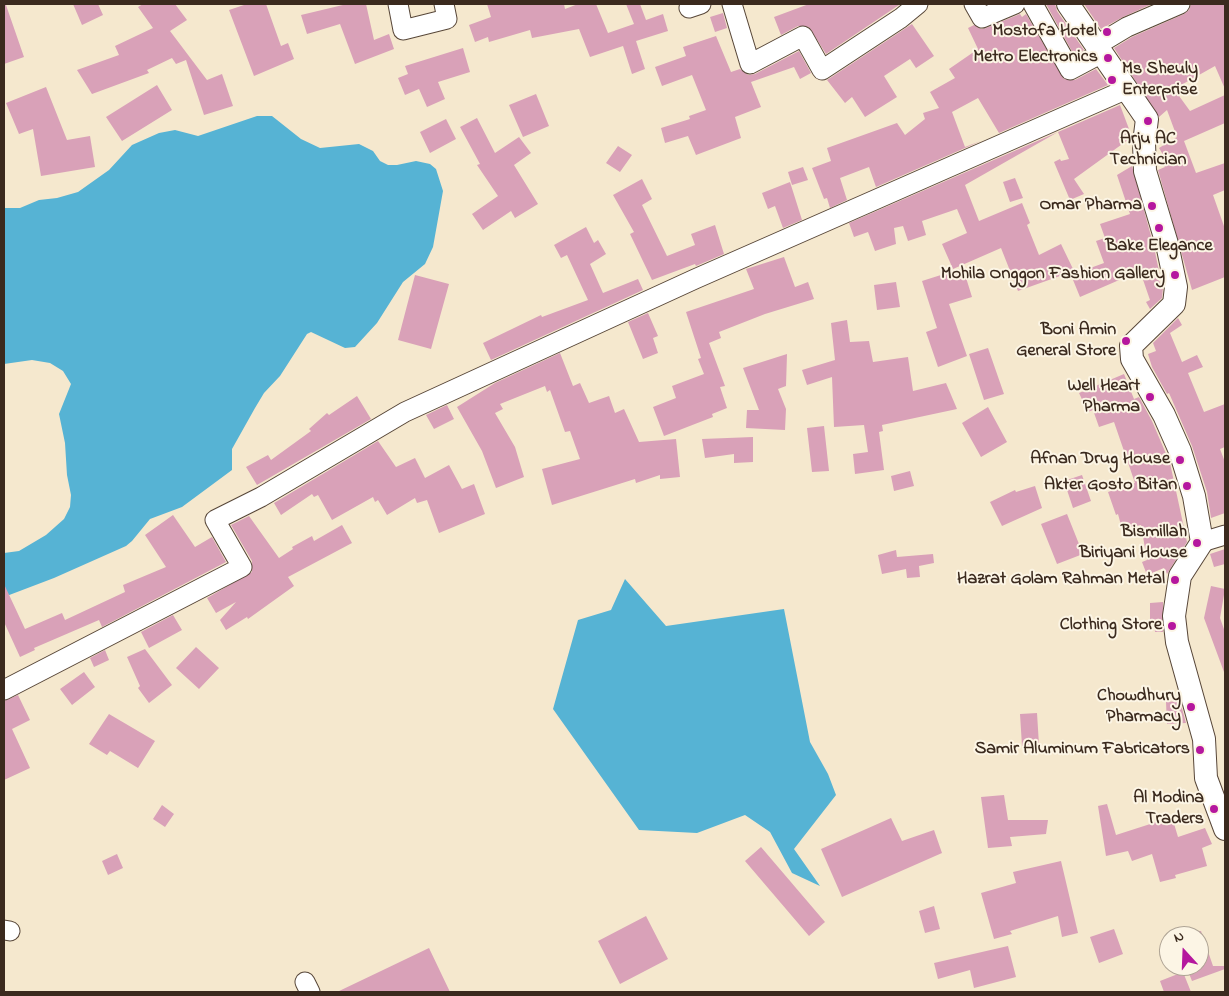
<!DOCTYPE html>
<style>
body{margin:0}
#map{position:relative;width:1229px;height:996px;overflow:hidden;background:#f5e8ce;font-family:"Indie Flower",sans-serif}
canvas{display:block}
.frame{position:absolute;inset:0;border:5px solid #3b2a1e;pointer-events:none}
.north{position:absolute;left:1159px;top:926px;width:50px;height:50px;box-sizing:border-box;background:#fcf5e5;border:1px solid #afa495;border-radius:50%;rotate:340deg;font-size:14px;font-weight:700;line-height:20px;text-align:center;color:#3b2a1e}
.north::after{content:'';display:block;margin:auto;width:18px;height:22px;background:#b5179e;clip-path:polygon(50% 0,100% 100%,50% 72%,0 100%)}
</style>
<div id="map">
<canvas width="1229" height="996"></canvas>
<div class="frame"></div>
<div class="north">N</div>
</div>
<script>
const context = document.querySelector('canvas').getContext('2d');
context.lineJoin = 'round';
function fill(path, color) {
  context.fillStyle = color;
  context.fill(path, 'evenodd');
}
function shape(rows) {
  const path = new Path2D();
  for (const r of rows) {
    path.moveTo(r[0], r[1]);
    for (let i = 2; i < r.length; i += 2) path.lineTo(r[i], r[i + 1]);
  }
  return path;
}
function strokePath(path, color, width, dash) {
  context.strokeStyle = color;
  context.lineWidth = width;
  context.lineCap = dash ? 'butt' : 'round';
  context.setLineDash(dash || []);
  context.stroke(path);
}
function drawText(font, color, halo, rows, align = 'center') {
  context.font = font + ' "Indie Flower",sans-serif';
  context.lineWidth = 4;
  context.setLineDash([]);
  context.textBaseline = 'middle';
  context.strokeStyle = halo;
  context.fillStyle = color;
  for (const [text, x, y, turn = 0] of rows) {
    context.save();
    context.translate(x, y);
    context.rotate((+turn || 0) * Math.PI / 180);
    context.textAlign = isNaN(turn) ? turn : align;
    if (halo) context.strokeText(text, 0, 0);
    context.fillText(text, 0, 0);
    context.restore();
  }
}
fill(shape([
 [257,116,272,116,301,139,320,148,359,144,373,151,380,161,388,165,397,165,416,161,430,164,436,169,443,191,433,247,425,264,403,282,377,323,355,347,345,348,311,332,307,334,280,376,264,393,255,408,232,449,232,470,182,507,150,519,132,541,126,546,54,578,4,597,4,553,19,551,46,535,64,519,70,507,71,495,67,475,65,443,59,414,71,384,63,371,50,363,32,360,4,364,4,208,20,208,39,200,57,198,78,192,109,170,132,145,159,133,175,130,198,136],
 [625,579,666,626,784,609,810,742,828,774,836,795,794,849,820,886,792,873,770,832,745,815,697,833,639,830,553,709,578,620,611,610]
]), '#56b3d4');
fill(shape([
 [73,4,98,4,103,15,82,25],
 [143,4,175,4,187,20,170,31,207,80,222,74,233,106,204,115,186,60,176,64,172,58,147,70,149,73,92,94,77,70,119,55,115,46,153,28,138,7],
 [247,4,266,4,281,46,288,43,294,59,254,76,229,10],
 [347,4,366,4,374,40,389,34,394,49,355,64,340,24,307,34,301,15],
 [487,4,564,4,565,9,578,4,596,4,608,33,634,24,626,4,640,4,646,20,663,14,668,31,636,41,645,69,632,74,623,46,590,57,579,29,532,38,530,30,489,42,488,37,475,42,469,25,491,17],
 [809,4,898,4,899,5,826,54,809,27,798,26,781,35,774,17],
 [1046,4,1055,4,1057,11,1084,50,1074,55],
 [1084,4,1152,4,1123,17,1101,29],
 [1191,4,1225,4,1225,89,1215,66,1174,89,1190,111,1225,95,1225,123,1184,141,1196,173,1225,163,1225,190,1213,195,1225,229,1225,277,1192,290,1158,170,1165,167,1164,165,1168,163,1159,148,1177,137,1167,110,1159,117,1114,48,1132,37,1184,14,1189,10],
 [4,5,6,5,24,57,4,64],
 [723,13,727,28,715,32,710,17],
 [1020,14,1022,17,1026,14,1064,79,1075,80,1096,69,1108,85,999,133,978,98,952,112,965,147,981,141,876,187,869,167,840,178,847,200,830,208,827,198,824,199,812,168,831,161,827,148,897,123,905,135,925,119,923,113,939,108,930,92,955,78,949,69,978,49,968,28,974,25,981,29,986,28],
 [912,24,934,56,916,68,910,59,884,76,897,97,865,117,852,97,845,103,827,80],
 [716,36,731,72,740,69,748,75,755,74,799,51,811,73,800,79,794,67,751,82,761,107,735,117,741,138,696,155,688,136,665,143,661,128,690,119,689,116,706,110,692,75,662,86,655,67,686,56,683,47],
 [463,48,470,72,438,82,445,99,427,107,419,89,405,95,398,78,408,74,405,66],
 [157,85,172,110,122,141,106,117],
 [46,87,67,140,90,136,95,167,41,176,33,129,19,134,6,103],
 [536,94,549,126,523,137,509,105],
 [1120,105,1132,137,1074,179,1084,194,1070,200,1054,162,1060,159,1061,161,1069,159,1058,132,965,185,979,221,1022,203,1030,223,1027,225,1039,255,1061,244,1074,271,1018,291,1001,248,953,269,942,244,967,233,957,209,922,221,926,235,908,241,903,226,894,228,896,244,875,251,868,232,854,237,849,223],
 [477,118,495,153,519,137,531,153,514,165,538,204,515,218,511,211,483,230,472,214,498,196,477,165,480,164,460,127],
 [446,119,456,139,430,153,420,132],
 [618,146,632,155,620,172,606,163],
 [1132,166,1154,247,1160,276,1157,277,1163,288,1162,298,1150,309,1146,302,1150,300,1140,271,1080,297,1071,275,1104,263,1096,241,1105,238,1100,224,1130,214,1117,175],
 [803,167,808,180,792,185,788,172],
 [1015,178,1023,198,1010,202,1003,182],
 [642,179,652,199,642,205,667,256,695,245,691,234,715,225,724,254,696,266,695,264,652,280,630,234,634,232,613,195],
 [790,182,802,220,783,228,775,206,768,209,762,193],
 [586,227,594,243,598,240,606,254,590,264,603,293,638,279,643,290,491,360,483,343,541,315,542,317,588,300,567,255,561,258,554,245],
 [784,257,795,287,808,282,814,299,765,314,719,332,721,338,709,343,725,386,720,387,727,408,712,414,713,417,664,436,653,407,676,398,672,386,704,374,698,359,701,358,686,312,754,289,746,269],
 [963,268,972,297,949,304,967,356,938,367,926,332,937,328,922,281],
 [415,275,449,284,431,349,398,340],
 [896,282,900,307,877,310,874,285],
 [648,313,658,336,653,338,658,353,643,359,628,322],
 [1178,318,1182,325,1170,333,1182,362,1197,355,1203,367,1188,373,1204,412,1225,404,1225,447,1220,449,1225,462,1225,513,1211,518,1207,492,1192,446,1169,393,1167,394,1152,367,1148,354,1156,351,1153,343],
 [847,320,850,342,869,341,873,362,908,357,913,391,946,383,957,409,882,425,883,431,879,432,884,470,855,474,853,454,868,452,864,425,834,427,832,377,807,385,802,370,835,360,831,323],
 [988,348,1004,394,984,400,969,354],
 [560,353,573,386,580,383,589,403,609,396,615,413,624,409,639,442,676,439,680,477,660,479,660,475,636,483,635,479,552,505,542,469,580,459,570,431,565,432,550,390,547,392,545,386,500,404,503,409,495,413,515,447,524,477,496,488,482,451,457,407,495,383],
 [787,354,786,386,778,389,786,409,785,430,746,428,747,410,759,410,743,368],
 [1124,374,1134,399,1139,397,1152,421,1170,463,1187,542,1167,574,1164,568,1147,575,1142,562,1147,560,1141,525,1122,529,1118,514,1116,515,1108,492,1135,483,1114,422,1099,427,1093,410,1088,412,1079,393],
 [357,396,371,419,257,485,246,467,268,455,271,460,311,431,309,429,327,413,329,415],
 [447,405,454,419,434,429,426,415],
 [988,407,1007,442,981,457,962,423],
 [824,426,829,471,812,472,807,428],
 [753,437,753,462,734,463,734,454,705,458,702,439],
 [378,441,396,467,415,458,425,478,449,465,462,489,474,484,485,514,439,533,427,500,417,503,415,498,387,515,378,500,375,502,373,497,332,520,318,495,314,497,312,494,281,515,274,503],
 [910,471,914,486,894,491,891,476],
 [1082,475,1091,501,1073,508,1064,481],
 [1035,486,1042,508,1002,526,990,502,1015,490,1016,492],
 [1067,514,1083,554,1057,564,1041,524],
 [173,515,195,547,212,537,226,562,102,627,99,620,34,648,35,650,20,657,4,622,4,584,25,629,62,613,65,620,125,592,123,585,166,567,145,535],
 [249,516,279,558,293,549,292,547,312,536,314,541,342,525,352,543,288,577,294,586,248,619,247,617,226,630,220,620,236,602,216,613,207,598,252,572,252,561,231,525],
 [1225,549,1225,564,1214,567,1210,554],
 [896,550,897,557,933,554,934,563,919,566,920,577,907,578,906,569,882,574,878,555],
 [1211,586,1225,589,1220,618,1225,632,1224,672,1204,618],
 [1163,602,1163,632,1155,632,1154,621,1150,621,1150,603],
 [173,615,182,630,149,648,141,632],
 [196,647,219,668,199,689,176,668],
 [145,649,172,685,149,703,138,688,140,686,127,657],
 [105,650,109,660,94,667,90,658],
 [84,672,95,687,72,705,60,689],
 [18,695,30,720,12,729,30,768,4,780,4,701],
 [1180,701,1186,723,1167,724,1166,702],
 [1037,713,1039,745,1022,746,1020,714],
 [109,714,155,741,138,768,110,751,107,755,89,744],
 [1004,795,1008,820,1048,820,1046,834,1010,837,1012,846,988,848,981,797],
 [1107,804,1116,835,1172,817,1178,837,1205,828,1212,844,1202,848,1207,866,1175,875,1176,878,1160,882,1152,854,1132,861,1128,851,1106,856,1098,806],
 [162,805,174,814,165,827,153,819],
 [891,818,902,841,934,830,942,853,842,897,821,849],
 [761,847,825,922,809,936,745,861],
 [117,854,123,868,108,875,102,861],
 [1061,861,1078,933,1062,937,1058,916,1010,931,1012,934,994,939,981,893,1016,883,1013,872],
 [934,906,940,929,925,933,919,911],
 [646,916,668,959,620,984,598,941],
 [1114,929,1123,954,1099,963,1090,937],
 [1199,931,1201,931,1213,966,1225,966,1225,969,1192,981,1186,966,1199,966],
 [1008,946,1016,977,974,988,970,970,938,979,934,963],
 [429,948,450,992,337,992,381,971],
 [1183,972,1191,992,1164,992,1160,981]
]), '#d9a1b8');
const minor = shape([
 [398,4,403,30,447,19,444,4],
 [732,4,750,64,803,36,822,70,901,18,918,4],
 [974,4,982,18,1015,4],
 [1033,4,1070,70,1102,53],
 [689,8,701,4],
 [1097,45,1127,27,1180,4],
 [1202,542,1225,535],
 [4,690,242,567,215,520,261,497,405,412,695,279,1127,89],
 [4,930,10,931],
 [305,982,310,992]
]);
const tertiary = shape([
 [1068,4,1147,119,1144,143,1145,171,1167,244,1176,287,1174,304,1131,346,1132,359,1164,415,1180,451,1194,496,1202,542,1180,576,1174,616,1177,642,1204,739,1206,778,1225,829]
]);
strokePath(minor, '#574638', 21);
strokePath(tertiary, '#574638', 24);
strokePath(minor, '#fff', 19);
strokePath(tertiary, '#fff', 22);
for (const [x, y, r, color] of [
 [1107,32,5,"#b5179e"],
 [1108,58,5,"#b5179e"],
 [1112,80,5,"#b5179e"],
 [1148,121,5,"#b5179e"],
 [1152,206,5,"#b5179e"],
 [1159,228,5,"#b5179e"],
 [1175,275,5,"#b5179e"],
 [1126,341,5,"#b5179e"],
 [1150,397,5,"#b5179e"],
 [1180,460,5,"#b5179e"],
 [1187,486,5,"#b5179e"],
 [1197,543,5,"#b5179e"],
 [1175,580,5,"#b5179e"],
 [1172,626,5,"#b5179e"],
 [1191,707,5,"#b5179e"],
 [1200,750,5,"#b5179e"],
 [1214,809,5,"#b5179e"]
]) {
  const dot = new Path2D();
  dot.arc(x, y, r, 0, 2 * Math.PI);
  context.fillStyle = color;
  context.fill(dot);
  strokePath(dot, '#fcf5e5', 2);
}
drawText('bold 18px', '#3b2a1e', '#fcf5e5', [
 ["Mostofa Hotel",1097,32],
 ["Metro Electronics",1098,58],
 ["Ms Sheuly",1122,70,"left"],
 ["Enterprise",1122,91,"left"],
 ["Arju AC",1148,140,"center"],
 ["Technician",1148,161,"center"],
 ["Omar Pharma",1142,206],
 ["Bake Elegance",1159,247,"center"],
 ["Mohila Onggon Fashion Gallery",1165,275],
 ["Boni Amin",1116,331],
 ["General Store",1116,352],
 ["Well Heart",1140,387],
 ["Pharma",1140,408],
 ["Afnan Drug House",1170,460],
 ["Akter Gosto Bitan",1177,486],
 ["Bismillah",1187,533],
 ["Biriyani House",1187,554],
 ["Hazrat Golam Rahman Metal",1165,580],
 ["Clothing Store",1162,626],
 ["Chowdhury",1181,697],
 ["Pharmacy",1181,718],
 ["Samir Aluminum Fabricators",1190,750],
 ["Al Modina",1204,799],
 ["Traders",1204,820]
], 'right');
</script>
